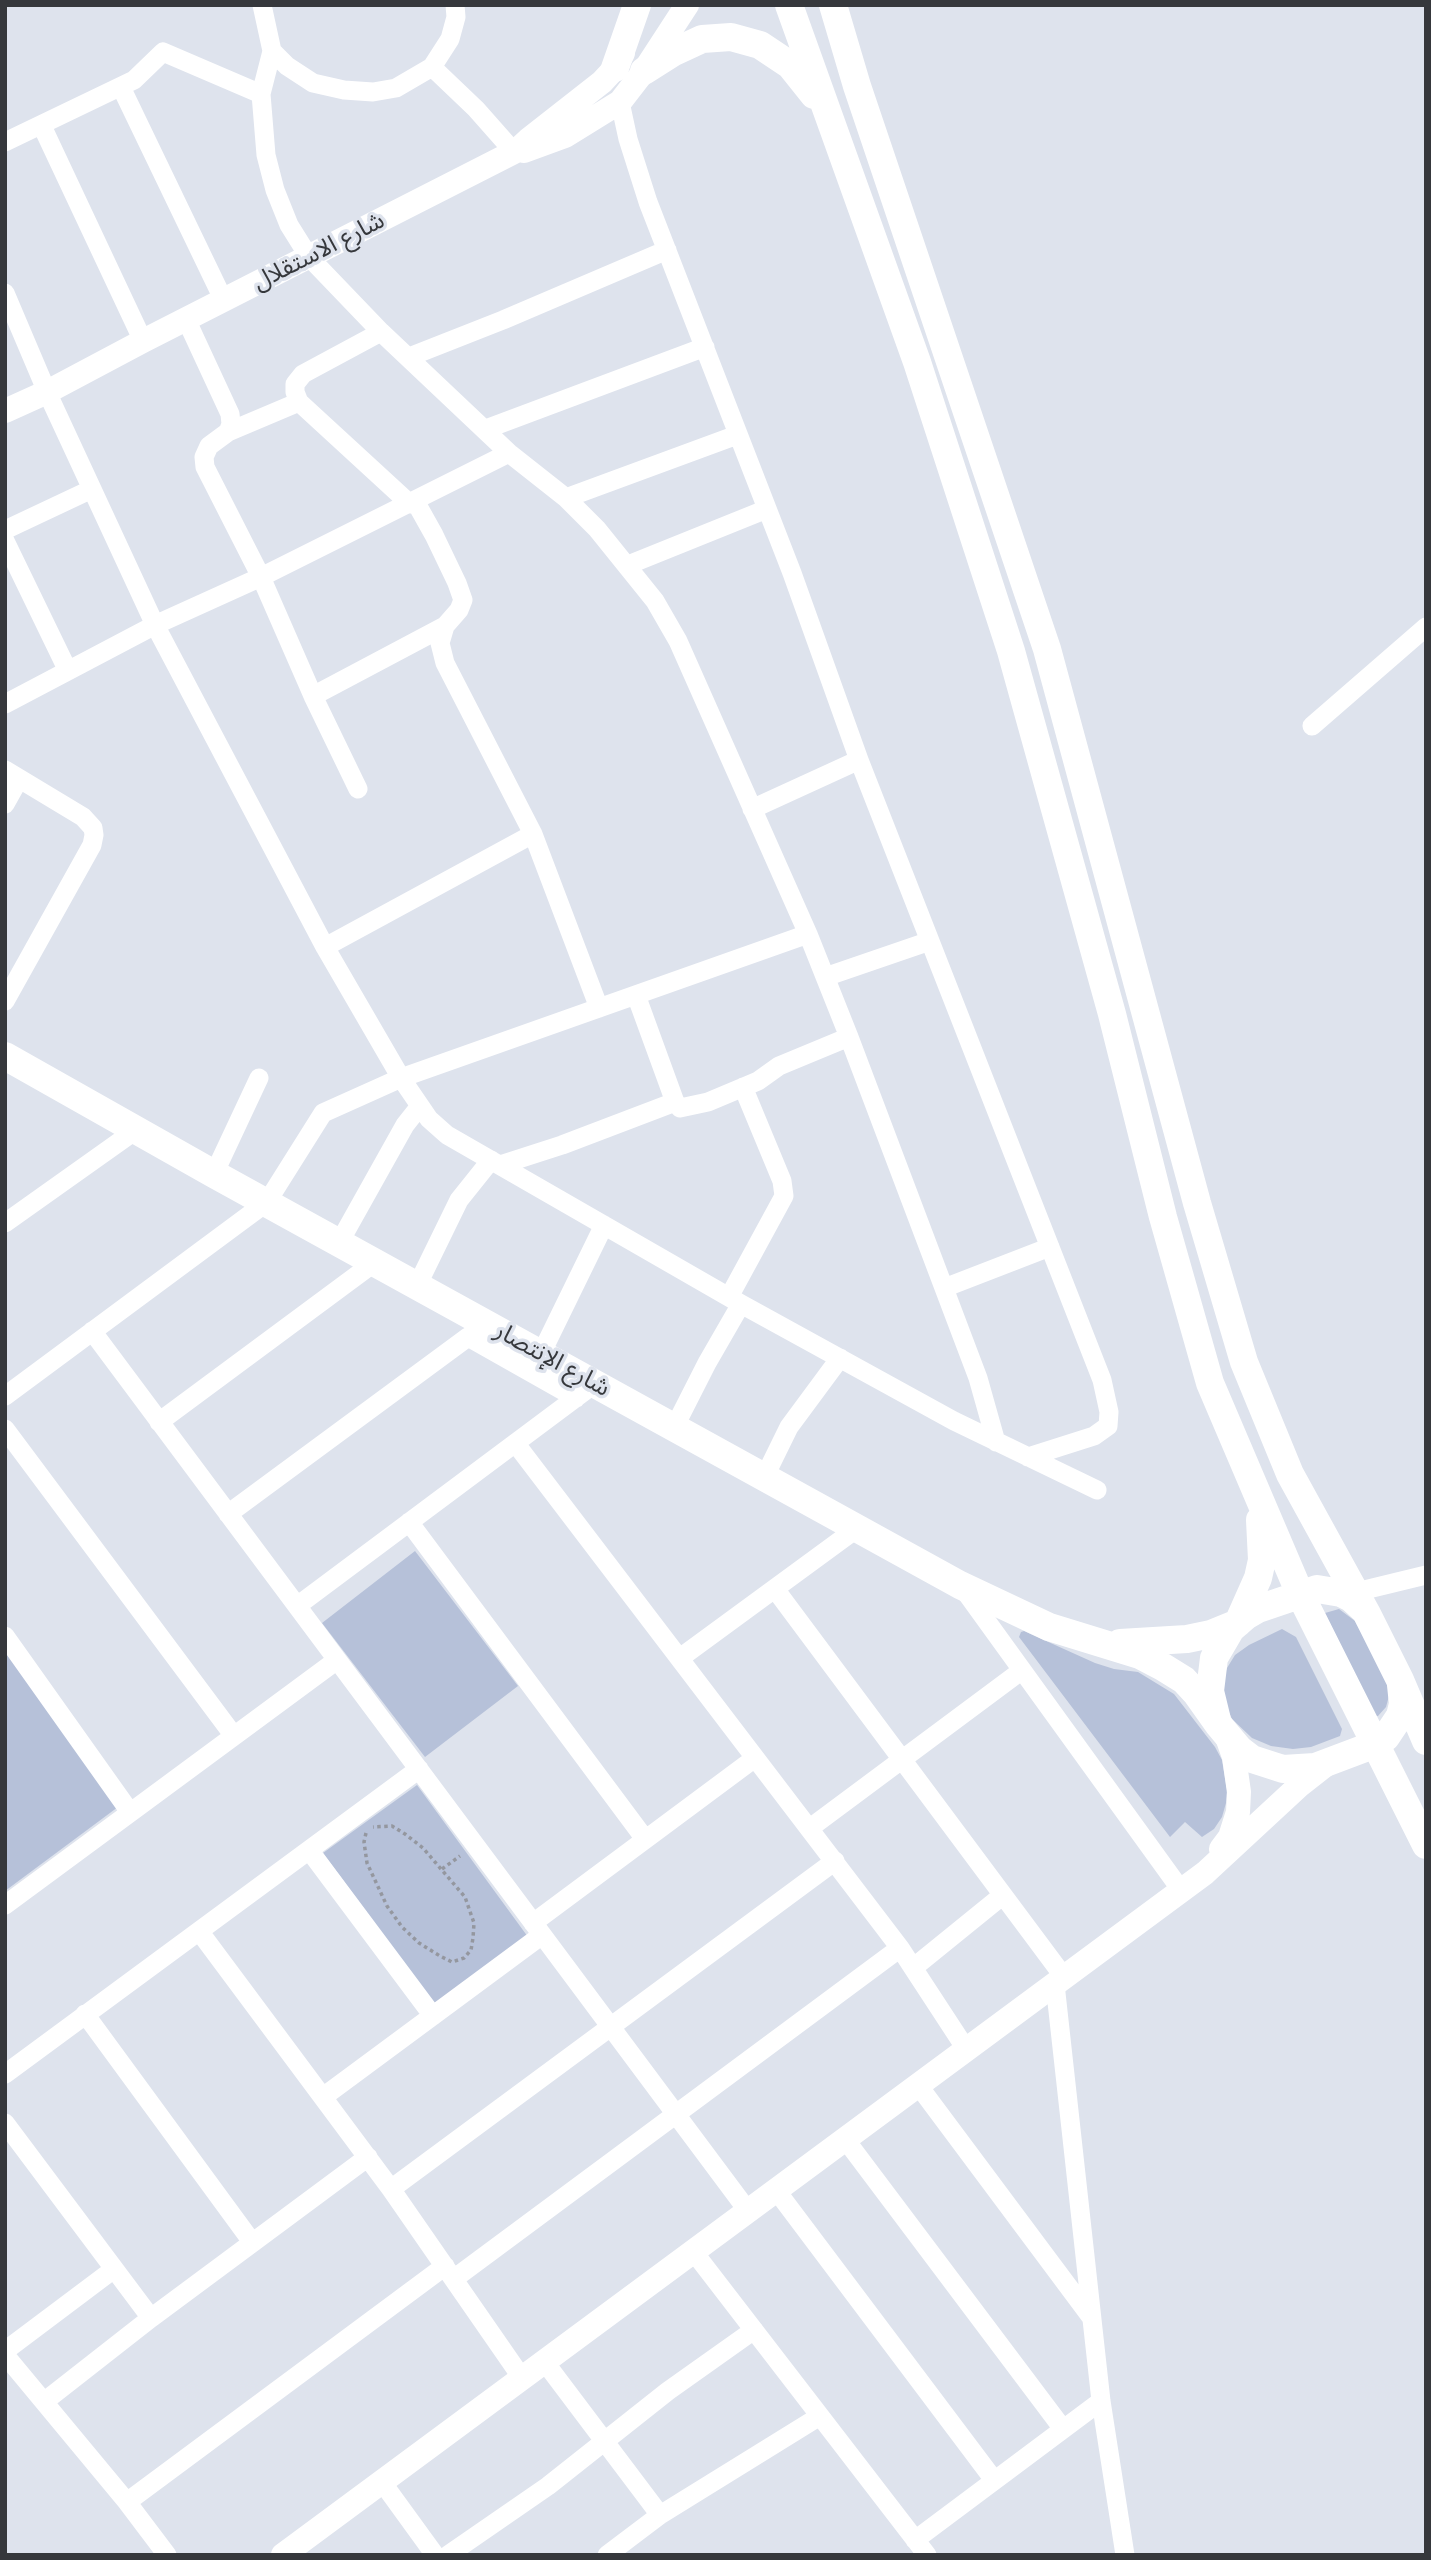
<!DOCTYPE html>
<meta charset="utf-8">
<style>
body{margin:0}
#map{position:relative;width:1431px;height:2560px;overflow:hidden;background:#dee3ed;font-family:Arial,sans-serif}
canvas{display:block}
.frame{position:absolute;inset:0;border:7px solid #36383c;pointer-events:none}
</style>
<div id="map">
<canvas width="1431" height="2560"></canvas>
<div class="frame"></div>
</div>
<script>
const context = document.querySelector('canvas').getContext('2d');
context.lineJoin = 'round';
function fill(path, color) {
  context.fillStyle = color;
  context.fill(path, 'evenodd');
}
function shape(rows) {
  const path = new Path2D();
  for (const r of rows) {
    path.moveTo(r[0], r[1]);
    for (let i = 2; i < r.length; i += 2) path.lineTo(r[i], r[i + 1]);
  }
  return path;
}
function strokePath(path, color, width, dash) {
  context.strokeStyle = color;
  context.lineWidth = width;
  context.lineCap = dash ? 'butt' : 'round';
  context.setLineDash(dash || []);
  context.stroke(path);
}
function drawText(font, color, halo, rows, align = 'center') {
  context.font = font + ' Arial,"Noto Sans Arabic",sans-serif';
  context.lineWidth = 7;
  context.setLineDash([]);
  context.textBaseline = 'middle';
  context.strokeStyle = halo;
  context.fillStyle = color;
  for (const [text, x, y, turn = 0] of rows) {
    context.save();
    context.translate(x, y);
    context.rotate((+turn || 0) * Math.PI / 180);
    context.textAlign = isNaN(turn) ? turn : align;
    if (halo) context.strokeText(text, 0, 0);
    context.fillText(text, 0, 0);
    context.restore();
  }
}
fill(shape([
 [415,1551,518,1686,425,1757,322,1623],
 [1339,1609,1355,1621,1389,1684,1389,1696,1386,1707,1378,1716,1375,1716,1325,1613],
 [1282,1629,1296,1637,1342,1729,1340,1736,1311,1747,1293,1749,1271,1746,1252,1738,1232,1719,1226,1706,1224,1693,1223,1679,1227,1668,1235,1655,1249,1645],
 [1024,1631,1095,1663,1114,1669,1138,1672,1174,1694,1215,1747,1222,1760,1227,1790,1226,1803,1222,1817,1214,1829,1202,1837,1185,1822,1170,1837,1019,1637,1021,1632],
 [5,1646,122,1804,5,1891],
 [417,1785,528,1937,435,2005,323,1853]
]), '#b6c1d9');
strokePath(shape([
 [366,1833,364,1842,367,1863,387,1906,402,1927,419,1943,440,1956,452,1962,464,1958,471,1950,473,1938,474,1923,465,1897,423,1848,405,1834,392,1826,373,1827],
 [442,1869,460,1856]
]), '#94979f', 3.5, [3.5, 3.5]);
strokePath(shape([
 [262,5,272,51,287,66,313,83,344,90,373,92,396,88,432,67,450,39,456,17,455,5],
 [272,51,261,94,266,155,275,190,289,225,309,257,381,332,509,453,566,498,597,529,655,601,678,641,808,934,849,1037,978,1378,996,1442],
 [432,67,476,109,514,152],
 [121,87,224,301],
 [620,102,628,139,648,202,792,573,859,760,1102,1380,1109,1412,1108,1426,1094,1436,1028,1457],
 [42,126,143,341],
 [5,142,134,80,163,52,261,94],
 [5,293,47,392,155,625,325,947,401,1078,429,1119,447,1135,741,1304,954,1421,1097,1490],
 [186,319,230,414,231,424,228,432,209,446,204,457,205,467,261,577,313,696,445,626],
 [381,332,303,374,295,384,295,392,299,402,410,504],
 [409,357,503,320,667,250],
 [486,429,705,347],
 [228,432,299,402],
 [566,498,737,435],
 [415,501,434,535,457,583,463,600,459,610,445,626,440,643,445,663,533,834],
 [5,530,92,489],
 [5,541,68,671],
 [628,565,767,509],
 [313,696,358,789],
 [5,704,155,625,261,577,509,453],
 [1312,726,1426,627],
 [5,770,83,817,93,828,94,835,92,845,5,1001],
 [5,804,19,779],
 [752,809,859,760],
 [325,947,533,834,599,1008],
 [825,977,930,941],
 [636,995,675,1102,680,1108,708,1102,758,1081,779,1066,849,1037],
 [500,1165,562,1145,675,1102],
 [214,1174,259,1078],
 [5,1223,136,1130],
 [339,1243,405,1125,420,1106],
 [417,1286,459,1200,491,1160],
 [944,1288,1050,1247],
 [729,1297,784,1196,782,1181,743,1087],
 [92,1331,748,2211],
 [541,1354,604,1225],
 [5,1396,267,1202,323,1113,401,1078,808,934],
 [159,1422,375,1262],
 [674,1428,707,1363,741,1304],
 [5,1429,234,1736],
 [516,1444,900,1948,966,2049],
 [764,1478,789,1427,840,1358],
 [228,1514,468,1337,576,1398],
 [409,1522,645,1839],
 [962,1587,1181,1890],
 [775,1589,1064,1977],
 [1356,1592,1426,1575],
 [297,1606,585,1391],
 [5,1636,130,1812],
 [680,1658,856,1529],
 [810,1828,1021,1671],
 [309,1850,433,2016],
 [5,1905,337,1660],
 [533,1923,755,1758],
 [199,1931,391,2189,522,2378],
 [913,1968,1003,1895],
 [1055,1984,1101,2401,1125,2555],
 [85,2014,252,2242],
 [5,2074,419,1769],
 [918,2085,1091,2317],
 [323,2097,542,1935],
 [5,2123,151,2318],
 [845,2139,1063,2429],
 [391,2189,835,1861],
 [776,2190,994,2480],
 [693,2251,927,2555],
 [455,2278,900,1948],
 [5,2351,114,2269],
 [5,2355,127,2502,167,2555],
 [544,2361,660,2515],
 [45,2401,151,2318,368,2157],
 [382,2482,435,2555],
 [127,2502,445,2266],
 [915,2540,1101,2401],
 [448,2555,548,2486,668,2391,754,2330],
 [607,2555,660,2515,820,2416]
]), '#fff', 19);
strokePath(shape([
 [524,151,565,136,620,102,644,71,687,5],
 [5,411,47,392,143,341,516,151,528,140,602,82,615,68,623,53],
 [1221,1849,1230,1837,1238,1812,1239,1792,1234,1757,1227,1737],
 [283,2555,1205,1873,1300,1785,1328,1763]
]), '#fff', 24);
strokePath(shape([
 [789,5,917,362,1011,651,1112,1014,1163,1217,1210,1383,1300,1594,1426,1845],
 [833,5,857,86,1047,649,1197,1203,1244,1362,1290,1474,1367,1614,1400,1680,1426,1741],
 [615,68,637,5],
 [644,71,674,52,702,39,731,37,760,45,790,65,814,95],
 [5,1056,214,1174,960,1585,1049,1627,1140,1655,1163,1667,1184,1680,1196,1693,1218,1724],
 [1363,1609,1351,1598,1341,1593,1317,1589,1258,1609,1246,1616,1231,1629,1214,1658,1210,1691,1218,1724,1239,1749,1252,1759,1283,1769,1315,1767,1376,1744,1386,1737,1400,1716,1403,1704,1401,1685],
 [1120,1643,1187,1639,1211,1634,1238,1623,1258,1578,1262,1560,1260,1520]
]), '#fff', 28);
drawText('24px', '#36383c', '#dee3ed', [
 ["شارع الاستقلال",319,252,-27],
 ["شارع الإنتصار",552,1360,29]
]);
</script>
